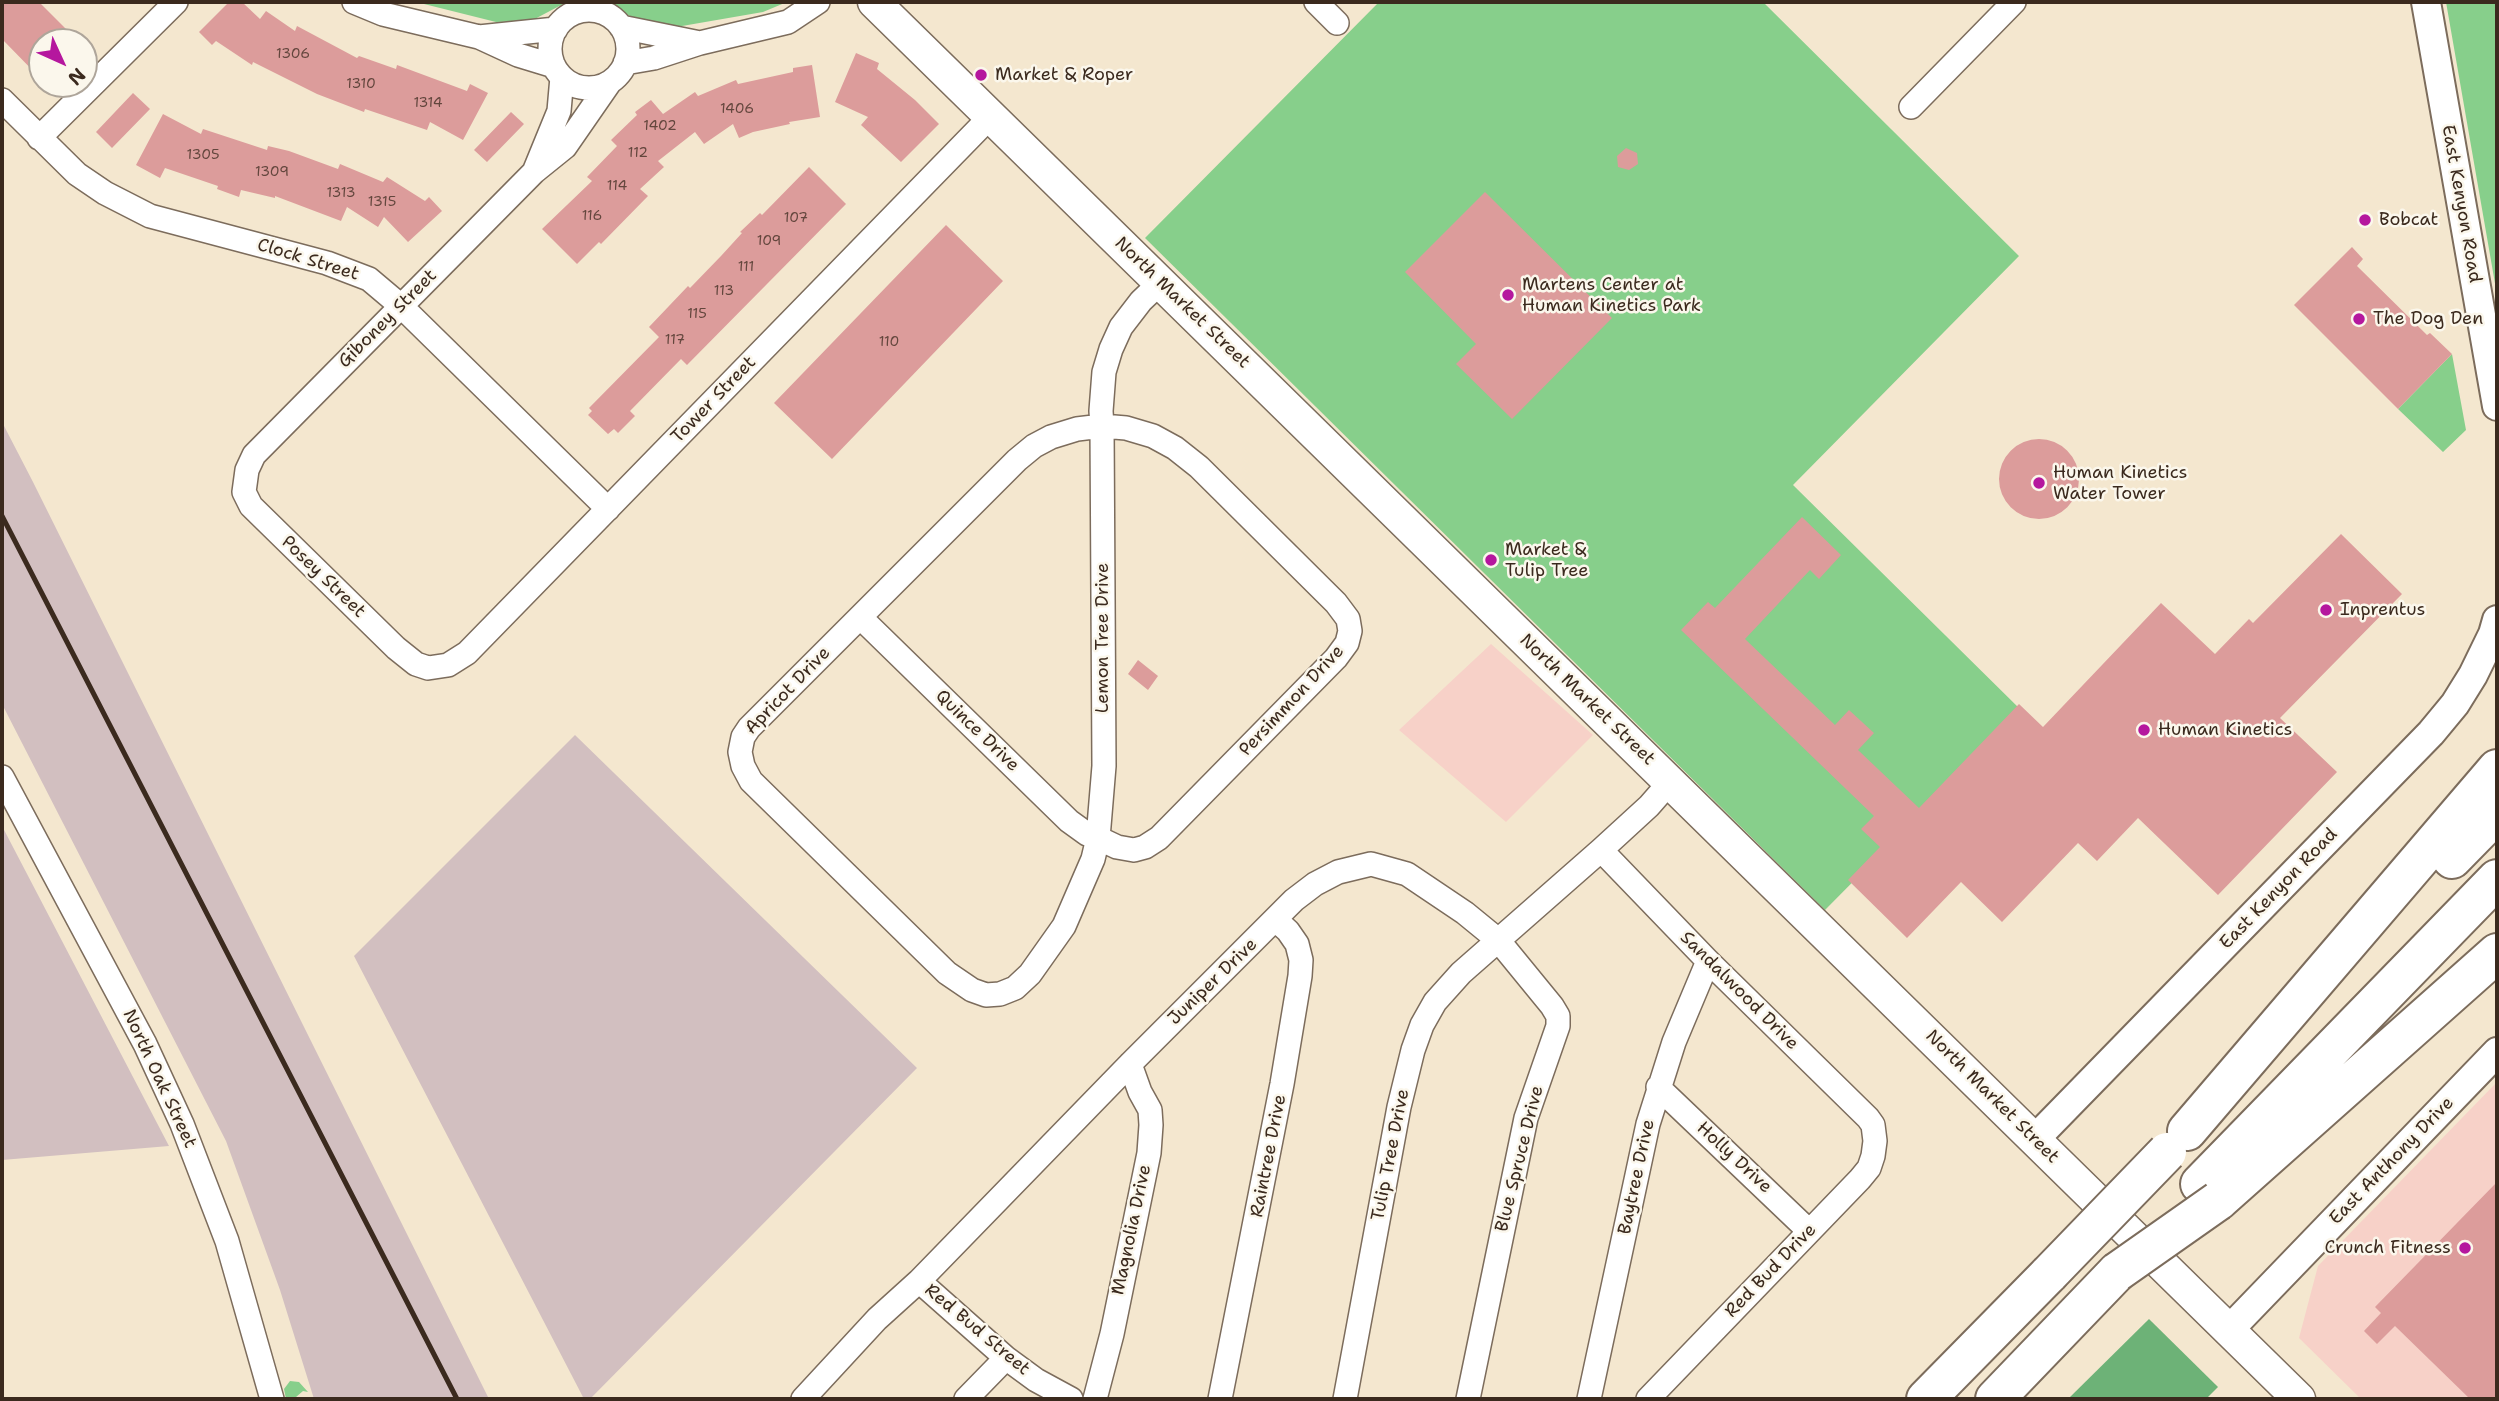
<!DOCTYPE html>
<style>
body{margin:0}
#map{position:relative;width:2499px;height:1401px;overflow:hidden;background:#f4e7cf;font-family:"Shantell Sans",sans-serif}
canvas{display:block}
.frame{position:absolute;inset:0;border:4px solid #3b2a1e;pointer-events:none}
.north{position:absolute;left:28px;top:28px;width:70px;height:70px;box-sizing:border-box;background:#fbf7ec;border:2px solid #aea59a;border-radius:50%;rotate:135deg;font-size:19px;font-weight:700;line-height:28px;text-align:center;color:#3b2a1e}
.north::after{content:'';display:block;margin:auto;width:24px;height:32px;background:#b5179e;clip-path:polygon(50% 0,100% 100%,50% 72%,0 100%)}
</style>
<div id="map">
<canvas width="2499" height="1401"></canvas>
<div class="frame"></div>
<div class="north">N</div>
</div>
<script>
const context = document.querySelector('canvas').getContext('2d');
context.lineJoin = 'round';
function fill(path, color) {
  context.fillStyle = color;
  context.fill(path, 'evenodd');
}
function shape(rows) {
  const path = new Path2D();
  for (const r of rows) {
    if (r.length === 3) {
      path.moveTo(r[0] + r[2], r[1]);
      path.arc(r[0], r[1], r[2], 0, 2 * Math.PI);
      continue;
    }
    path.moveTo(r[0], r[1]);
    for (let i = 2; i < r.length; i += 2) path.lineTo(r[i], r[i + 1]);
  }
  return path;
}
function strokePath(path, color, width, dash) {
  context.strokeStyle = color;
  context.lineWidth = width;
  context.lineCap = dash ? 'butt' : 'round';
  context.setLineDash(dash || []);
  context.stroke(path);
}
function drawText(font, color, halo, rows, align = 'center') {
  context.font = font + ' "Shantell Sans",sans-serif';
  context.lineWidth = 5;
  context.setLineDash([]);
  context.textBaseline = 'middle';
  context.strokeStyle = halo;
  context.fillStyle = color;
  for (const [text, x, y, turn = 0] of rows) {
    context.save();
    context.translate(x, y);
    context.rotate((+turn || 0) * Math.PI / 180);
    context.textAlign = isNaN(turn) ? turn : align;
    if (halo) context.strokeText(text, 0, 0);
    context.fillText(text, 0, 0);
    context.restore();
  }
}
fill(shape([
 [1491,644,1593,735,1506,822,1399,730],
 [2497,1082,2497,1399,2361,1399,2299,1338,2318,1266]
]), '#f7d1c8');
fill(shape([
 [2,422,33,482,489,1399,314,1399,280,1290,226,1141,2,704],
 [575,735,917,1068,590,1399,584,1399,354,956],
 [2,826,169,1146,2,1160]
]), '#d2bfc0');
fill(shape([
 [416,2,574,2,565,3,531,21,496,22],
 [601,2,787,2,763,12,659,30],
 [1379,2,1763,2,2019,256,1793,485,2022,711,1825,910,1145,238],
 [2446,2,2497,2,2497,295],
 [2452,354,2466,430,2443,452,2398,409],
 [290,1381,299,1382,308,1392,303,1391,296,1397,296,1399,286,1399,284,1389]
]), '#87cf8b');
fill(shape([
 [2149,1319,2218,1387,2206,1399,2068,1399]
]), '#6db277');
fill(shape([
 [2,2,39,2,79,42,42,42,42,80,2,39],
 [229,2,242,2,260,19,266,11,295,31,297,26,357,58,359,56,396,69,397,65,467,91,470,84,488,93,463,140,430,122,427,130,365,109,364,112,317,94,253,62,252,65,216,41,212,45,199,32],
 [856,53,879,63,877,69,915,100,939,124,901,162,861,125,868,117,835,102],
 [812,65,820,117,789,122,790,124,753,132,739,138,733,124,704,144,695,132,658,161,664,167,640,189,648,196,601,244,599,242,577,264,542,229,592,181,587,177,617,146,611,140,637,115,635,112,651,100,663,114,695,92,698,96,736,80,738,84,793,72,793,68],
 [133,93,150,109,112,148,96,132],
 [511,112,524,124,487,162,474,150],
 [163,114,201,134,203,129,267,150,268,146,289,151,338,169,340,164,383,182,387,177,425,201,429,197,442,211,408,242,384,217,378,227,347,207,341,221,275,196,275,198,241,190,239,197,217,189,218,186,165,168,160,178,136,165],
 [1626,148,1637,153,1638,164,1629,170,1618,167,1617,156],
 [809,167,846,204,687,365,681,359,630,411,635,416,618,433,614,429,608,434,588,415,592,411,589,408,659,337,649,327,688,286,690,288,721,256,742,233,740,232,760,213,762,215],
 [1485,192,1612,318,1512,419,1456,364,1476,344,1405,272],
 [946,225,1003,281,832,459,774,403],
 [2352,247,2363,259,2357,266,2427,335,2430,333,2452,354,2398,409,2294,305],
 [2039,479,40],
 [1802,517,1841,555,1819,579,1810,570,1745,639,1835,725,1849,710,1874,733,1858,750,1919,808,2019,704,2043,727,2161,603,2215,654,2249,619,2253,623,2341,534,2402,594,2280,718,2337,772,2218,895,2138,818,2097,861,2078,843,2002,922,1961,882,1907,938,1848,880,1880,847,1861,829,1874,816,1681,630,1708,602,1715,608],
 [1138,660,1158,676,1148,690,1128,674],
 [2497,1182,2497,1399,2470,1399,2395,1326,2377,1344,2364,1331,2381,1313,2375,1307]
]), '#dc9c9b');
const minor = shape([
 [354,2,383,14,479,37],
 [1316,2,1337,23],
 [589,49,39],
 [621,27,700,43,654,58,625,63],
 [700,43,788,22,818,2],
 [554,66,518,55,479,37,556,29],
 [562,77,559,111,534,172,565,147,610,82],
 [2,100,77,174,105,193,150,216,327,263,369,279,401,306,608,509],
 [1911,107,2014,2],
 [39,138,176,2],
 [534,172,254,455,247,470,244,492,251,506,396,648,416,664,428,668,448,665,467,653,991,116],
 [860,617,1069,821,1087,834,1098,838,1117,847,1134,850,1145,847,1159,838,1336,658,1347,643,1350,631,1348,619,1336,603,1199,467,1175,448,1153,436,1126,428,1102,426,1077,429,1051,437,1034,446,1017,460,749,728,743,737,740,752,743,766,751,781,947,973,972,990,986,995,1000,994,1015,988,1030,974,1064,926,1093,859,1098,838,1104,766,1102,426,1101,411,1104,372,1111,349,1121,327,1141,301,1161,282],
 [2,777,145,1044,182,1124,227,1241,272,1399],
 [1601,850,1708,961,1868,1118,1873,1125,1875,1141,1873,1156,1869,1168,1860,1179,1648,1399],
 [1658,1087,1809,1231],
 [919,1281,1006,1358,1036,1380,1071,1399],
 [803,1399,877,1319,919,1281,1130,1064,1294,900,1315,884,1338,872,1371,864,1407,874,1465,913,1498,940,1552,1006,1558,1016,1558,1026,1526,1118,1468,1399],
 [966,1399,1006,1358],
 [1095,1399,1112,1334,1149,1153,1151,1125,1150,1110,1140,1092,1130,1064],
 [1220,1399,1282,1084,1300,976,1301,960,1297,944,1288,931,1276,920],
 [1345,1399,1399,1107,1413,1050,1422,1025,1435,1002,1461,973,1601,850,1649,806,1670,782],
 [1589,1399,1648,1124,1674,1042,1708,961]
]);
const tertiary = shape([
 [2426,2,2497,406],
 [2035,1139,2431,733,2455,704,2473,675,2493,634,2497,620],
 [2228,1331,2497,1052]
]);
const secondary = shape([
 [874,2,2299,1399]
]);
const motorway = shape([
 [2452,859,2497,813],
 [2187,1131,2497,769],
 [2200,1184,2497,879],
 [2218,1201,2497,953],
 [1926,1399,2049,1274],
 [1995,1399,2117,1272]
]);
strokePath(minor, '#7c6c5c', 26);
strokePath(tertiary, '#7c6c5c', 32);
strokePath(secondary, '#7c6c5c', 35);
strokePath(motorway, '#7c6c5c', 42);
strokePath(minor, '#fff', 23);
strokePath(tertiary, '#fff', 28);
strokePath(secondary, '#fff', 32);
strokePath(motorway, '#fff', 38);
strokePath(shape([
 [2,516,457,1399]
]), '#3b2a1e', 5);
const motorwayBridge = shape([
 [2117,1272,2218,1201],
 [2049,1274,2167,1152]
]);
strokePath(motorwayBridge, '#7c6c5c', 42, []);
strokePath(motorwayBridge, '#fff', 38);
for (const [x, y, r, color] of [
 [981,75,7,"#b5179e"],
 [2365,220,7,"#b5179e"],
 [1508,295,7,"#b5179e"],
 [2359,319,7,"#b5179e"],
 [2039,483,7,"#b5179e"],
 [1491,560,7,"#b5179e"],
 [2326,610,7,"#b5179e"],
 [2144,730,7,"#b5179e"],
 [2465,1248,7,"#b5179e"]
]) {
  const dot = new Path2D();
  dot.arc(x, y, r, 0, 2 * Math.PI);
  context.fillStyle = color;
  context.fill(dot);
  strokePath(dot, '#fbf7ec', 2.5);
}
drawText('14px', '#63463d', null, [
 ["1306",293,54],
 ["1310",361,84],
 ["1314",428,103],
 ["1406",737,109],
 ["1402",660,126],
 ["112",638,153],
 ["1305",203,155],
 ["1309",272,172],
 ["114",617,186],
 ["1313",341,193],
 ["1315",382,202],
 ["116",592,216],
 ["107",796,218],
 ["109",769,241],
 ["111",746,267],
 ["113",724,291],
 ["115",697,314],
 ["117",675,340],
 ["110",889,342]
]);
drawText('18px', '#3b2a1e', '#fbf7ec', [
 ["Market & Roper",995,75],
 ["Bobcat",2379,220],
 ["Martens Center at",1522,285],
 ["Human Kinetics Park",1522,306],
 ["The Dog Den",2373,319],
 ["Human Kinetics",2053,473],
 ["Water Tower",2053,494],
 ["Market &",1505,550],
 ["Tulip Tree",1505,571],
 ["Inprentus",2340,610],
 ["Human Kinetics",2158,730],
 ["Crunch Fitness",2451,1248,"right"]
], 'left');
drawText('18px', '#3b2a1e', '#fbf7ec', [
 ["East Kenyon Road",2461,204,80],
 ["Clock Street",308,260,17],
 ["North Market Street",1182,303,44],
 ["Giboney Street",388,319,-45],
 ["Tower Street",714,400,-46],
 ["Posey Street",323,577,44],
 ["Lemon Tree Drive",1103,638,-90],
 ["Apricot Drive",788,691,-46],
 ["North Market Street",1587,700,44],
 ["Persimmon Drive",1292,701,-47],
 ["Quince Drive",977,731,44],
 ["East Kenyon Road",2279,889,-46],
 ["Juniper Drive",1213,982,-44],
 ["Sandalwood Drive",1739,991,45],
 ["North Oak Street",159,1079,65],
 ["North Market Street",1992,1097,45],
 ["Tulip Tree Drive",1391,1155,-79],
 ["Raintree Drive",1269,1156,-79],
 ["Holly Drive",1734,1158,43],
 ["Blue Spruce Drive",1520,1159,-76],
 ["East Anthony Drive",2392,1161,-46],
 ["Baytree Drive",1637,1177,-78],
 ["Magnolia Drive",1132,1230,-78],
 ["Red Bud Drive",1771,1271,-46],
 ["Red Bud Street",977,1330,40]
]);
</script>
